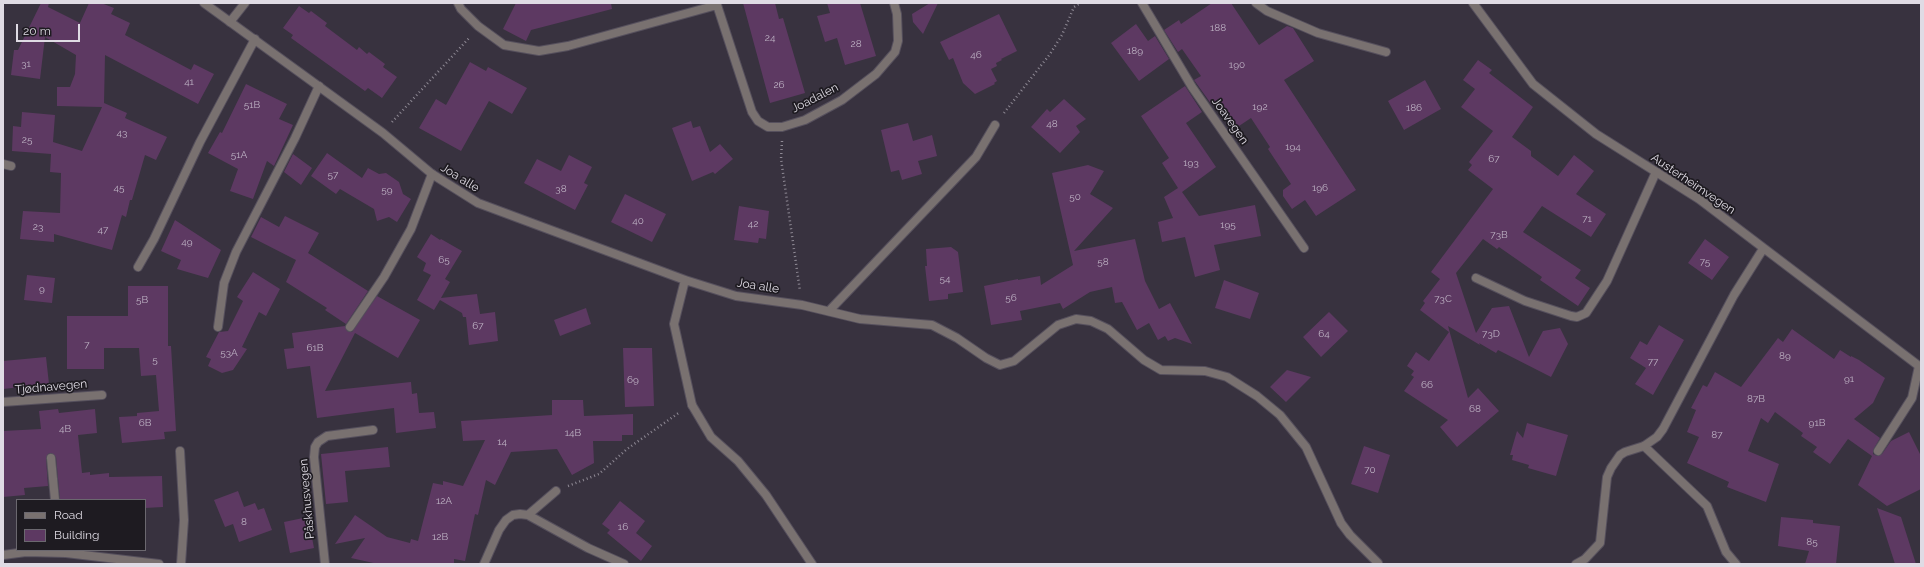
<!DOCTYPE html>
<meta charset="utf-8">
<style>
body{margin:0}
#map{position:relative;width:1924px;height:567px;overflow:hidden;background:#38323f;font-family:Raleway,sans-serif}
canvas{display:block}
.frame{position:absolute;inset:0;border:4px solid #dfdbe4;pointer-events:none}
.legend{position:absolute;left:16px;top:499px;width:130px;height:52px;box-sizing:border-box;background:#1e1b21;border:1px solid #6b686f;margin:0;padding:5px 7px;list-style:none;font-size:12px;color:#dfdbe4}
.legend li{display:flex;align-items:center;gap:8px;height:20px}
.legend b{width:20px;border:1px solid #6b686f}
.scale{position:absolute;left:16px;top:24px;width:64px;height:18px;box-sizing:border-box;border:2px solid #dfdbe4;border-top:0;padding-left:5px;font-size:12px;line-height:14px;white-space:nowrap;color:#dfdbe4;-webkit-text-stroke:3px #1e1b21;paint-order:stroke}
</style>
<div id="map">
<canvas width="1924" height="567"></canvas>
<div class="frame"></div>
<ul class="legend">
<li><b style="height:5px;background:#797170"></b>Road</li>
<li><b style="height:11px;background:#5d3962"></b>Building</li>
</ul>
<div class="scale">20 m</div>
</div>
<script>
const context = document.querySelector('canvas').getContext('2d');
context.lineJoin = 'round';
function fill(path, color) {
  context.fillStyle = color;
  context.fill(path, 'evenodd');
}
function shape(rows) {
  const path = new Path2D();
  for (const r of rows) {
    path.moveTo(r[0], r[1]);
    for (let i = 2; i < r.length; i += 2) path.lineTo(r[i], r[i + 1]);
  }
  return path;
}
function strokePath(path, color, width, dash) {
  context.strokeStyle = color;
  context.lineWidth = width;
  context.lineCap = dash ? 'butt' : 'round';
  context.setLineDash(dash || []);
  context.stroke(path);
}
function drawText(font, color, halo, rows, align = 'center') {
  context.font = font + ' Raleway,sans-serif';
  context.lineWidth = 3.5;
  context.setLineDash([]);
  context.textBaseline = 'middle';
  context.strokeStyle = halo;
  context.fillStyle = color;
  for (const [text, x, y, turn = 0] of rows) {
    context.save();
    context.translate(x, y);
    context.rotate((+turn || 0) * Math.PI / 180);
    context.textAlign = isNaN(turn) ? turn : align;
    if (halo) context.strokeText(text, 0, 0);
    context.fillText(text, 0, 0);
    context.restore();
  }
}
fill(shape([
 [41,3,49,3,48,7,80,23,89,3,101,3,114,8,111,14,130,23,125,35,191,70,194,64,214,74,198,104,105,55,104,103,127,113,125,118,167,137,156,160,145,155,132,200,130,200,126,217,122,215,112,250,54,234,54,242,20,239,23,211,60,213,61,173,50,172,51,154,12,151,13,126,21,127,22,112,55,115,53,142,82,151,102,107,57,106,57,87,70,87,75,74,76,55,45,37,40,79,11,75,14,50,18,50],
 [516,3,611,3,612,9,531,30,526,41,503,29],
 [743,3,775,3,779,19,783,18,805,93,770,103],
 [827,3,860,3,876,56,845,65,837,38,825,42,817,16,830,13],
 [930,3,938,3,923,34,913,22,912,14],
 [1212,3,1231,3,1259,45,1287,26,1293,28,1314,61,1284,80,1356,190,1316,216,1305,200,1292,209,1283,196,1283,190,1291,184,1268,149,1270,147,1251,118,1239,126,1240,134,1219,101,1212,105,1194,80,1201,76,1182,49,1178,52,1164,30,1179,20,1181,24],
 [299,6,309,13,311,11,327,23,325,26,357,50,359,47,367,54,369,52,385,64,383,67,397,77,382,98,368,88,365,91,291,38,293,35,283,28],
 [999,14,1017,51,1001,59,1002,60,996,63,997,66,991,69,997,81,994,83,995,84,975,94,963,83,953,58,949,60,940,42],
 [1136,24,1148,41,1155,36,1169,59,1139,81,1111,43],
 [1478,60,1492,70,1489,73,1533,107,1512,137,1531,151,1531,156,1558,176,1574,155,1594,171,1576,194,1606,214,1591,237,1542,206,1523,232,1581,270,1575,278,1590,288,1578,306,1540,280,1542,277,1499,247,1497,249,1483,239,1456,273,1476,333,1492,308,1509,306,1529,357,1543,331,1560,328,1568,344,1551,377,1498,350,1496,353,1479,343,1480,345,1448,326,1468,398,1478,388,1499,411,1457,447,1440,427,1448,420,1404,391,1414,377,1411,375,1414,371,1407,366,1416,352,1429,361,1449,332,1420,310,1425,303,1423,301,1440,279,1431,272,1493,189,1468,170,1472,165,1469,162,1493,131,1461,107,1475,89,1463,80],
 [470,62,486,71,488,67,527,88,512,114,489,101,461,151,419,128,436,99,446,105],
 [1425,80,1441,109,1404,130,1388,101],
 [246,84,287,104,279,119,293,125,274,166,267,161,253,199,230,191,238,169,208,153,220,132,222,133],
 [1185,86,1202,112,1186,123,1216,167,1182,192,1199,216,1255,205,1261,236,1214,245,1220,270,1195,277,1185,237,1162,242,1158,222,1173,218,1164,197,1178,188,1162,163,1169,158,1141,116],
 [1064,99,1086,119,1076,126,1080,132,1060,153,1031,127,1047,109,1050,112],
 [691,121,693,128,700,126,710,152,720,144,733,159,715,174,713,172,692,181,672,128],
 [908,123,913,141,932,135,937,156,918,161,922,174,902,180,899,170,891,172,881,130],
 [327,153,362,178,368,168,379,174,386,173,399,182,403,194,411,199,397,222,389,217,377,221,374,209,340,189,336,194,311,176],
 [293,154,312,168,301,185,284,172],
 [569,155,592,167,584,183,588,185,575,210,524,183,537,159,561,171],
 [1088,165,1104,171,1090,194,1113,208,1074,251,1135,239,1145,281,1159,309,1170,303,1192,344,1175,338,1168,341,1165,336,1158,340,1149,323,1137,330,1122,302,1115,303,1112,287,1090,292,1063,309,1060,303,1020,311,1022,320,991,325,984,286,1018,279,1018,280,1040,276,1041,285,1073,265,1052,173],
 [625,194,666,214,652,242,611,222],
 [739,206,769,211,766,239,759,238,758,243,734,240],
 [285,216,319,233,308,253,368,291,346,324,325,310,327,308,286,282,296,260,251,237,261,217,279,227],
 [175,220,221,250,208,278,177,269,181,260,161,251],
 [431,234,440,240,441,239,462,251,445,279,450,282,441,298,477,294,480,314,495,312,498,341,469,345,466,317,463,317,462,313,440,300,434,310,417,300,431,275,423,271,426,263,417,257],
 [1705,239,1729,257,1712,280,1688,263],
 [951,247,958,252,963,292,948,294,948,299,929,301,925,266,927,266,926,249],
 [253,272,280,289,266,316,259,312,242,347,247,349,233,370,222,373,208,366,211,359,206,357,219,332,228,331,243,301,237,297],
 [27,275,55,278,52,303,24,300],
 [1224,280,1259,293,1250,319,1215,308],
 [128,286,168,286,168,346,171,346,176,431,164,432,165,439,122,443,119,417,137,416,137,413,159,411,156,375,141,376,139,348,104,348,104,369,67,369,67,316,128,316],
 [377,296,420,320,398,358,355,333,325,391,411,382,412,394,417,393,419,413,434,412,436,428,396,433,394,408,317,418,310,366,287,369,284,349,294,348,292,333,345,326,347,331,352,332],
 [586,308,591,324,560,336,554,320],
 [1329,312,1348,331,1321,357,1303,337],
 [1659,325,1684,340,1653,395,1635,384,1646,368,1630,358,1640,341,1647,345],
 [1792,329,1834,359,1840,350,1851,357,1851,356,1859,360,1885,378,1873,403,1854,419,1880,438,1873,450,1873,454,1877,456,1882,454,1891,441,1909,432,1921,456,1921,489,1887,506,1858,485,1872,456,1848,439,1830,464,1813,452,1817,447,1801,436,1803,433,1775,412,1768,423,1761,418,1748,451,1779,464,1766,502,1727,487,1729,482,1687,463,1699,437,1687,432,1696,410,1691,408,1703,385,1707,387,1715,372,1741,387,1778,338,1783,342],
 [623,348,652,348,654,406,625,407],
 [46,357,49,384,3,389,3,361],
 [1287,370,1311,377,1286,402,1270,387],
 [552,400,583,400,584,416,633,414,633,435,622,435,622,441,593,441,594,463,572,475,557,449,511,452,495,485,486,480,478,515,475,514,465,561,454,559,454,564,378,564,351,558,365,538,335,544,355,515,387,537,410,543,411,539,418,541,433,483,443,485,443,481,463,486,485,440,463,441,461,421,552,415],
 [58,409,59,413,95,409,97,433,78,435,82,473,90,472,90,475,109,473,109,477,162,476,163,507,145,508,145,500,60,500,56,457,51,453,48,454,46,458,48,486,24,488,25,495,3,497,3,431,41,429,39,411],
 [1527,423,1568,435,1556,476,1528,468,1529,465,1512,460,1513,455,1510,455,1517,431,1523,438],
 [1364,446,1390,455,1378,493,1351,484],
 [388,447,390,467,345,471,348,502,326,504,321,454],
 [238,491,244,507,255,503,258,510,264,508,272,530,239,542,233,524,225,527,214,500],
 [620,501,645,521,636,533,652,546,641,561,607,533,610,530,602,524],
 [1877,508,1901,517,1916,564,1895,564],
 [308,517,314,548,290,553,284,522],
 [1781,517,1813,520,1813,523,1840,526,1836,564,1805,564,1809,551,1778,546]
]), '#5d3962');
const lane = shape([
 [1256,3,1267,11,1318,33,1386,52],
 [230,22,245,3],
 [3,164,11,166],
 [1476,278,1525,301,1571,316,1577,317,1586,313,1607,281,1656,172],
 [829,311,976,157,995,125],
 [218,327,224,283,236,252,295,138,319,86],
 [350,327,384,277,411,229,432,174],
 [692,405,711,437,738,461,766,495,812,564],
 [180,451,184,520,181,564],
 [1878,451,1912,398,1919,366],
 [51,458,55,500],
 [528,515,556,491],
 [325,564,314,457,315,447,318,442,327,436,373,430],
 [484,564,499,530,506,520,513,515,520,514,528,515,588,548,624,564],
 [1576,564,1585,559,1600,543,1607,477,1611,468,1620,455,1625,452,1644,446,1707,506,1726,552,1736,564]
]);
const street = shape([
 [204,3,383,133,432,174,478,203,685,280,736,296,802,305,860,319,932,325,957,338,986,358,1000,365,1014,361,1058,325,1076,319,1091,321,1108,329,1144,360,1161,370,1205,371,1227,377,1257,396,1280,415,1306,447,1341,523,1350,535,1378,563],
 [458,3,461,9,478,26,504,45,539,51,568,46,717,5,752,112,758,121,768,127,782,127,805,120,842,100,876,74,895,52,898,41,897,14,894,3],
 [1142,3,1192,87,1304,248],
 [1473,3,1533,84,1596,134,1699,199,1919,366],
 [138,267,154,239,200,142,255,39],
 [685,280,674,324,692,405],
 [3,402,102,395],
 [1644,446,1657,437,1663,429,1734,295,1763,249],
 [3,555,26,552,66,553,159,564]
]);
strokePath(lane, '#56505d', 10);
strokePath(street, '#56505d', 10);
strokePath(shape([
 [1004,113,1050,54,1062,35,1074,7,1080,3],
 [392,122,470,37],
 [782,141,781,159,800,291],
 [568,486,599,474,627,449,680,412]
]), '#8f8a95', 2.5, [1, 3]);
strokePath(lane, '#797170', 8);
strokePath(street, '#797170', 8);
drawText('10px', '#beb2c4', null, [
 ["188",1218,28],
 ["24",770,38],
 ["28",856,44],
 ["189",1135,51],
 ["46",976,55],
 ["31",26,64],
 ["190",1237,65],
 ["41",189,82],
 ["26",779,85],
 ["51B",252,105],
 ["192",1260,107],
 ["186",1414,108],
 ["48",1052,124],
 ["43",122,133],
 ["25",27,140],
 ["194",1293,147],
 ["51A",239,155],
 ["67",1494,159],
 ["193",1191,163],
 ["57",333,175],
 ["45",119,188],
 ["196",1320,188],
 ["38",561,189],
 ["59",387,190],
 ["50",1075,197],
 ["71",1587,219],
 ["40",638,221],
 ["42",753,224],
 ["195",1228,225],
 ["23",38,227],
 ["47",103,230],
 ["73B",1499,235],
 ["49",187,242],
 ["65",444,260],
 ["58",1103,262],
 ["75",1705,262],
 ["54",945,279],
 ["9",42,289],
 ["56",1011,298],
 ["73C",1443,299],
 ["5B",142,300],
 ["67",478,326],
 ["64",1324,334],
 ["73D",1491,334],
 ["7",87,345],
 ["61B",315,348],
 ["53A",229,353],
 ["89",1785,356],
 ["5",155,360],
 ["77",1653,362],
 ["91",1849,379],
 ["69",633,380],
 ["66",1427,385],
 ["87B",1756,399],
 ["68",1475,409],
 ["6B",145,423],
 ["91B",1817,423],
 ["4B",65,429],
 ["14B",573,433],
 ["87",1717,435],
 ["14",502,442],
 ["70",1370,470],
 ["12A",444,501],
 ["8",244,522],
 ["16",623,527],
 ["12B",440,537],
 ["85",1812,542]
]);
drawText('12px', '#dfdbe4', '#1e1b21', [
 ["Joadalen",815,98,-27],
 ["Joavegen",1230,121,55],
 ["Joa alle",460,178,32],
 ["Austerheimvegen",1693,184,34],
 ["Joa alle",758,286,9],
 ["Tjødnavegen",51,387,-5],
 ["Påskhusvegen",307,499,-95]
]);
</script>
